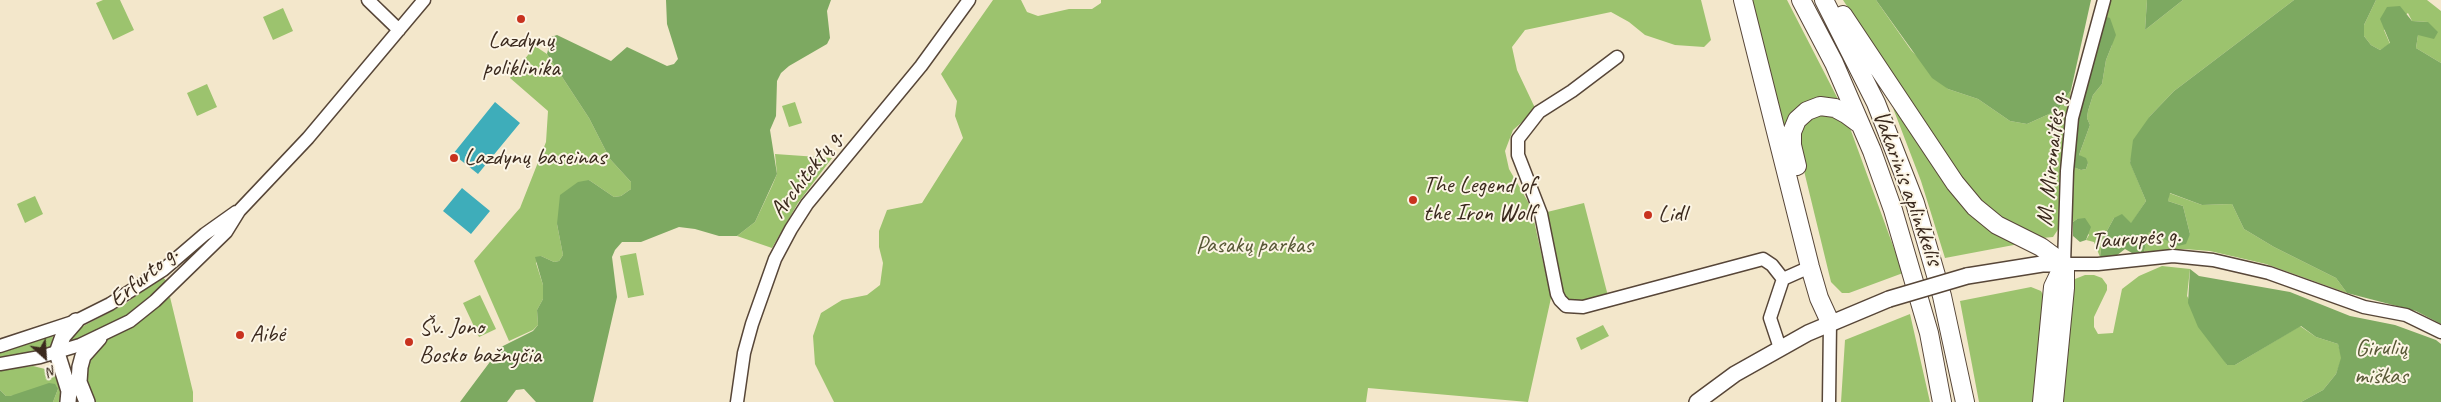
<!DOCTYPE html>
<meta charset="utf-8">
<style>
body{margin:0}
#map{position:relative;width:2441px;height:402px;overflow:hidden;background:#f3e7cb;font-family:Caveat,sans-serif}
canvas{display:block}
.north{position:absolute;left:20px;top:332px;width:50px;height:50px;-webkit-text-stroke:4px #fcf5e5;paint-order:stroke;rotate:154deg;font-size:14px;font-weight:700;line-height:20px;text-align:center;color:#3b2a1e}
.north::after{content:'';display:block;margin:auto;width:18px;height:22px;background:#3b2a1e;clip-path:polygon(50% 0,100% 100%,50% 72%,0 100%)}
</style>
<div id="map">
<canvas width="2441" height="402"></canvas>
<div class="north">N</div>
</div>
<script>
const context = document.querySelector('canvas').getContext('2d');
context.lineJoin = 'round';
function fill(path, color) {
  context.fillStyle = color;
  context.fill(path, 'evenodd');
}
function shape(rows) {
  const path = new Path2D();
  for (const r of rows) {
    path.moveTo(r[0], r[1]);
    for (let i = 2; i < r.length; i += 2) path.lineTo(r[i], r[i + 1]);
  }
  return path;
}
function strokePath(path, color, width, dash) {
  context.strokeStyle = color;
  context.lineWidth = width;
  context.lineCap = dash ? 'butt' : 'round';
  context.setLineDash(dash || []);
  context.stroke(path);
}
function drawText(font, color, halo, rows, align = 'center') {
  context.font = font + ' Caveat,sans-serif';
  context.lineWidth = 4;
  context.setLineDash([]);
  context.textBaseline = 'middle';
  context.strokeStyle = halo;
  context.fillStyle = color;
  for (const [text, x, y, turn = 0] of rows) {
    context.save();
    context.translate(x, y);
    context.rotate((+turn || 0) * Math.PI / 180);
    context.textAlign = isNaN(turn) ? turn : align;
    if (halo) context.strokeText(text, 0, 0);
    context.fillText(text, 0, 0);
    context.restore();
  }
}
fill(shape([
 [103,0,120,0,134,30,113,40,96,3],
 [993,0,1021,0,1027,12,1038,16,1069,9,1092,9,1101,3,1101,0,1701,0,1711,40,1704,47,1675,45,1645,35,1629,22,1611,12,1525,30,1512,47,1517,70,1536,110,1513,130,1505,151,1509,169,1531,207,1551,298,1528,402,1368,388,1366,402,834,402,815,364,813,336,821,313,842,300,867,295,880,285,883,263,879,247,879,231,887,210,922,203,963,138,955,116,957,101,941,74],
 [1749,0,1787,0,1841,105,1831,101,1783,137],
 [1843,0,1876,0,1911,50,1948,89,1978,99,2010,121,2027,124,2058,110,2071,90,2064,137,2059,228,2053,237,2042,238,1993,216,1959,178],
 [2109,0,2147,0,2145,30,2183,0,2294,0,2174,91,2150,116,2130,162,2146,201,2131,224,2114,218,2102,240,2100,257,2094,242,2086,240,2089,235,2077,219,2073,222,2071,166,2081,170,2086,169,2088,163,2079,155,2090,125,2087,118,2088,111,2093,95,2102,84,2106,60,2112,45,2104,16],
 [2376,0,2427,0,2441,11,2441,63,2416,48,2418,35,2428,22,2412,21,2408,13,2384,30,2390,44,2380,50,2371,45,2364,36,2364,25],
 [283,8,293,31,273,40,263,17],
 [535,46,547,54,589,118,610,159,631,182,631,189,621,196,614,197,589,180,557,224,563,255,559,261,554,262,541,256,536,263,543,285,543,299,537,310,538,325,533,330,509,341,474,261,520,208,546,142,548,111,510,78],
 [207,84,217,107,197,116,187,93],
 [795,102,802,123,789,127,782,106],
 [1893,108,1914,130,2019,244,1945,258,1921,181],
 [1822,111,1846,121,1850,128,1903,273,1849,293,1842,293,1831,282,1797,142,1804,122],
 [775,154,832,158,798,203,772,248,737,236,755,222,772,186,777,174],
 [2169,193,2202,205,2232,204,2244,229,2274,247,2336,278,2347,293,2266,264,2210,251,2184,249,2144,252,2149,231,2178,246,2190,234,2183,206,2168,201],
 [35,196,43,214,25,223,17,204],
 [1584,203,1608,296,1585,303,1564,300,1543,213],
 [636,253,644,295,628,298,620,256],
 [2162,266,2190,269,2187,296,2227,365,2235,365,2300,326,2316,337,2338,344,2342,358,2336,374,2323,390,2301,402,2060,402,2072,285,2075,279,2085,275,2094,275,2102,278,2107,285,2107,290,2094,317,2094,327,2098,334,2113,333,2122,289,2139,276],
 [162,276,168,283,135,310,115,323,66,345,72,332,125,304],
 [2031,287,2041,291,2045,299,2036,402,1979,402,1960,301],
 [480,295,496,329,479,337,463,303],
 [170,297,193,392,193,402,94,402,86,385,87,365,90,357,103,342,141,321],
 [1910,314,1930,402,1841,402,1845,340],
 [1603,325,1609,336,1581,350,1576,338],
 [53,334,52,349,0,358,0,351],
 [33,366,45,369,58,379,63,389,61,402,53,402,58,389,10,396,6,396,0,390,0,370]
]), '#9cc36e');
fill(shape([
 [666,0,831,0,827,11,830,38,827,44,789,66,781,73,777,81,776,116,770,130,777,174,755,222,737,236,719,236,695,229,679,227,641,242,622,242,615,250,612,257,617,297,593,402,536,402,524,389,516,390,507,402,460,402,501,347,533,331,538,325,537,310,543,299,543,285,535,257,541,256,554,262,559,261,563,255,557,224,560,195,578,182,589,180,614,197,621,196,631,189,631,182,610,159,589,118,547,54,551,37,557,35,611,61,627,47,667,66,674,64,678,59,667,24],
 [1876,0,2091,0,2071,90,2058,110,2027,124,2010,121,1978,99,1948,89,1932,78],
 [2147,0,2183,0,2145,30],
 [2294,0,2376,0,2364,25,2364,36,2371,45,2380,50,2390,43,2380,19,2387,7,2400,6,2412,21,2428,22,2438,32,2434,39,2418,35,2416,48,2441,63,2441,324,2416,311,2347,293,2336,278,2274,247,2244,229,2232,204,2202,205,2170,193,2168,201,2183,206,2190,234,2186,244,2178,246,2149,232,2144,252,2132,253,2125,249,2116,256,2100,257,2102,240,2114,218,2122,214,2131,223,2146,201,2130,163,2133,140,2150,116,2174,91],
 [2104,16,2110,18,2116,35,2106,60,2102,84,2093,95,2088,111,2087,118,2090,125,2079,155,2086,158,2088,163,2086,169,2081,170,2073,167,2075,132],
 [2085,218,2091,227,2086,240,2080,242,2073,236,2073,222,2077,219],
 [2190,269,2199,276,2290,292,2350,316,2395,325,2436,340,2441,344,2441,402,2301,402,2323,390,2336,374,2341,358,2338,344,2316,337,2301,326,2235,365,2227,365,2198,327,2188,303],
 [49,383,55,384,58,389,53,402,0,402,0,390,6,396,10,396]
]), '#7da961');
fill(shape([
 [495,102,520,123,478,174,453,154],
 [462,188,490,211,471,234,443,211]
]), '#3eadba');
const minor = shape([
 [368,0,399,30],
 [2104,0,2072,118,2067,171,2064,264,2098,264,2173,256,2213,260,2269,273,2364,307,2406,315,2441,332],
 [1617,57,1572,91,1539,112,1518,139,1518,155,1541,214,1557,294,1560,300,1566,306,1583,307,1763,259,1772,265,1783,279],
 [0,346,76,321,110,304,163,270,205,234,236,212],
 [1780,348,1770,318,1783,279,1810,267],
 [0,364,40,357,80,345,130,321,155,301,226,232,239,211,308,138,424,0],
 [737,402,744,353,752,324,775,259,791,229,807,204,921,66,969,0],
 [1829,402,1830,322]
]);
const major = shape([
 [1967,276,2042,264,2064,264],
 [68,402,69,391,57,353,63,336,76,321],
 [87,402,79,382,80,367,83,356,99,338],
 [1697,402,1735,374,1808,333,1889,299]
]);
const highway = shape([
 [1743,0,1810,267,1819,298,1830,322],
 [1801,0,1834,63,1872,151,1893,210,1929,333,1942,402],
 [1824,0,1876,103,1915,203,1942,296,1965,402],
 [1843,15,1955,183,1975,207,1997,225,2041,247,2064,264],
 [1797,166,1792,145,1792,132,1797,120,1807,111,1820,106,1835,108,1846,114,1861,125],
 [2054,401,2065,288,2065,267],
 [2042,402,2053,287,2064,264]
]);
strokePath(minor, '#574638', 15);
strokePath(major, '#574638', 18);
strokePath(highway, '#574638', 20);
strokePath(minor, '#fff', 12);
strokePath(major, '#fff', 15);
strokePath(highway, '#fff', 18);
const majorBridge = shape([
 [1889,299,1967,276]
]);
strokePath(majorBridge, '#574638', 18, []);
strokePath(majorBridge, '#fff', 15);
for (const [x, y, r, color] of [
 [521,19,5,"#c8321e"],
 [454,158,5,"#c8321e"],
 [1413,200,5,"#c8321e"],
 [1648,215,5,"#c8321e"],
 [240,335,5,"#c8321e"],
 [409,342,5,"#c8321e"]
]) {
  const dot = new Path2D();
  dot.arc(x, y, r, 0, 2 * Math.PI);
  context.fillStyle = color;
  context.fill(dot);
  strokePath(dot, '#fcf5e5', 2);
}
drawText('24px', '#3b2a1e', '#fcf5e5', [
 ["Lazdynų",521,41,"center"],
 ["poliklinika",521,69,"center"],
 ["Lazdynų baseinas",464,158],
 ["The Legend of",1423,186],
 ["the Iron Wolf",1423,214],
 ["Lidl",1658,215],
 ["Šv. Jono",419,328],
 ["Bosko bažnyčia",419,356],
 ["Aibė",250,335]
], 'left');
drawText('24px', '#3b2a1e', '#fcf5e5', [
 ["M. Mironaitės g.",2052,159,-84],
 ["Architektų g.",807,174,-53],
 ["Vakarinis aplinkkelis",1907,188,70],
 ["Taurupės g.",2136,239,-4],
 ["Erfurto g.",144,277,-40]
]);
drawText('24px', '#585836', '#fcf5e5', [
 ["Pasakų parkas",1254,246],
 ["Girulių",2381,349],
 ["miškas",2381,377]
]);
</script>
